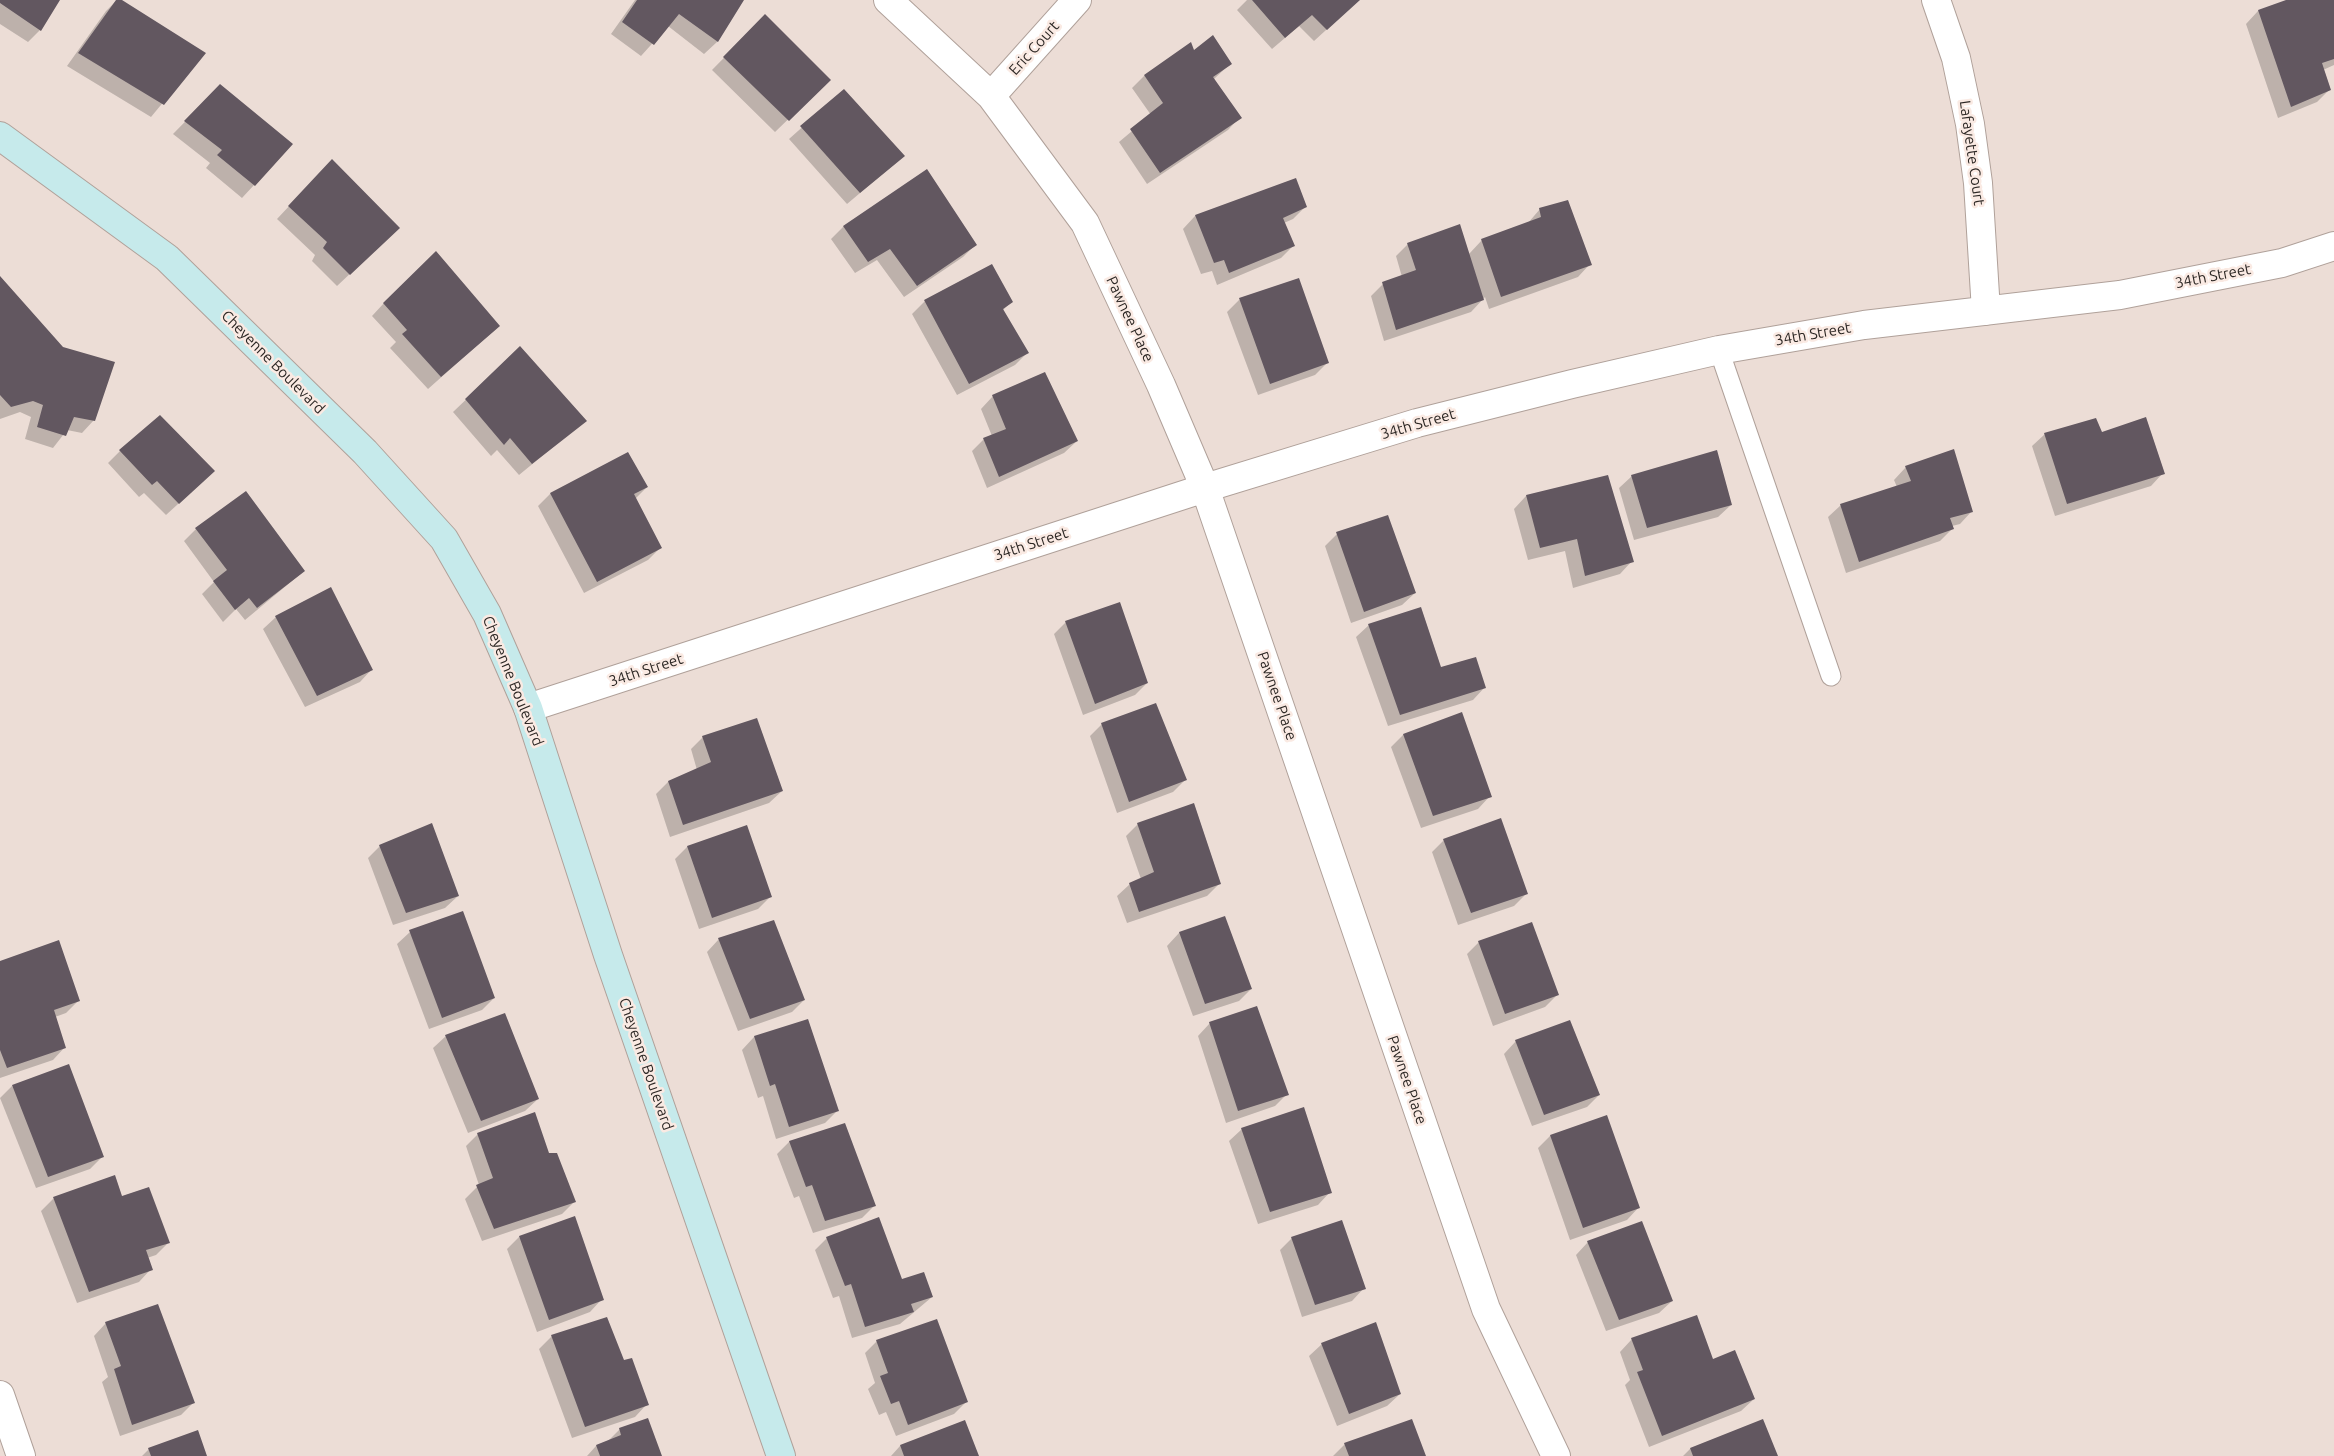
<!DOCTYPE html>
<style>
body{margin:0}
canvas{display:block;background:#ecddd6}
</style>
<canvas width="2334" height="1456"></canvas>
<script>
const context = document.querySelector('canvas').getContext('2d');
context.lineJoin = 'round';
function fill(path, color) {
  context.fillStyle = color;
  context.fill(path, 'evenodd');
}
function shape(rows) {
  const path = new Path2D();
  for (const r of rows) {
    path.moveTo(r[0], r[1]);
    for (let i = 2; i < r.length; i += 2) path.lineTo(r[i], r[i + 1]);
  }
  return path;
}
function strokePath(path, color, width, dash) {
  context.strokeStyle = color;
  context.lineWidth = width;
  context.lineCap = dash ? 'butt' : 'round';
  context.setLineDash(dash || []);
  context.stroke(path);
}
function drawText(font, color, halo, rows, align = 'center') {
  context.font = font + ' Ubuntu,sans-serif';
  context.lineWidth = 5;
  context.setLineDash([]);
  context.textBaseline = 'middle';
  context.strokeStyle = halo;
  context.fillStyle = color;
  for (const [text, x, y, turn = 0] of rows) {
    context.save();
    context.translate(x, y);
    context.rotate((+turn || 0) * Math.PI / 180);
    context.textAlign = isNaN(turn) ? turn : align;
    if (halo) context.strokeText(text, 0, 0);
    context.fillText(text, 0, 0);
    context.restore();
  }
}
fill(shape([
 [0,0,59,0,40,30,28,42,0,24],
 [117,0,204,53,151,117,67,66,106,11],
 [635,0,742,0,717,42,704,54,668,26,641,56,611,34],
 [1247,0,1359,0,1314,41,1299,26,1272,49,1237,10],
 [2290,0,2334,0,2334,65,2323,70,2330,89,2317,102,2278,118,2246,24,2258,11],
 [765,16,829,80,775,132,712,70],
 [1194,52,1230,64,1214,79,1240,117,1228,130,1147,184,1119,142,1151,115,1132,88,1144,76],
 [220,86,292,144,242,198,206,168,210,163,173,134],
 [844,90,904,156,847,204,789,139],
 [927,171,975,245,963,257,904,297,877,260,855,273,831,239,843,227],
 [320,173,386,240,337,286,312,261,315,255,277,219],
 [1295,179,1305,207,1293,219,1284,223,1293,246,1281,258,1217,285,1212,271,1201,274,1183,229,1195,216],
 [1540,209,1590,264,1578,277,1489,309,1485,297,1471,312,1384,341,1371,296,1383,284,1402,277,1396,256,1408,244,1469,254,1482,240,1528,223],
 [0,278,94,420,82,433,67,430,53,448,25,439,31,417,20,412,0,419],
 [1298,279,1327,363,1315,375,1258,395,1227,312,1239,300],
 [925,301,1011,302,1002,311,1027,353,1015,365,957,395,912,314],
 [384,303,499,326,428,389,390,348,396,342,372,316],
 [520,348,585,421,519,475,497,450,491,456,453,412],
 [993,396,1077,441,1064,453,987,488,972,451,984,439,992,436,981,409],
 [2101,433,2163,473,2151,486,2055,516,2032,446,2045,434],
 [120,451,201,483,166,515,144,493,139,497,108,463],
 [628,453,647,487,635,499,660,548,648,560,584,593,538,506,550,494],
 [1906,467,1972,511,1960,524,1952,526,1953,528,1940,541,1846,573,1828,517,1841,505,1897,487,1894,480],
 [1632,476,1731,505,1718,517,1634,540,1619,488],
 [1607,477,1632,561,1620,574,1573,588,1565,551,1528,560,1514,509,1526,496],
 [196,529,304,571,245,620,236,609,223,622,202,594,214,582,184,541],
 [1337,534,1415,593,1402,605,1351,623,1325,546],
 [276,617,372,669,360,682,305,707,263,629],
 [1066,622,1147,683,1135,695,1083,715,1054,634],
 [1369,625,1441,669,1485,687,1473,700,1388,726,1356,637],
 [1461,714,1490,796,1478,809,1421,828,1391,747,1403,735],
 [1102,724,1185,780,1173,792,1117,813,1090,736],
 [703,737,782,791,769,803,670,837,656,794,668,782,697,770,691,749],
 [1138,824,1220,883,1207,896,1127,923,1117,896,1130,884,1141,879,1126,836],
 [746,827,771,896,758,909,699,929,675,859,687,847],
 [1444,840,1527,893,1514,906,1458,925,1432,852],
 [380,846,458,896,445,908,393,925,368,858],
 [1224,917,1251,989,1239,1001,1193,1016,1167,946,1179,933],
 [410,932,494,998,482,1010,429,1029,397,944],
 [719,939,804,1000,792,1012,738,1031,707,952],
 [1479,942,1557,995,1545,1007,1493,1026,1467,954],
 [0,962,78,1001,66,1013,55,1017,65,1047,53,1060,0,1078],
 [808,1020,837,1111,825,1123,776,1139,763,1096,758,1098,742,1050,754,1037],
 [1210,1023,1287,1094,1275,1106,1226,1123,1198,1036],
 [446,1036,538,1099,525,1111,468,1133,433,1048],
 [1516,1041,1599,1095,1587,1107,1532,1126,1504,1054],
 [12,1086,102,1157,90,1169,36,1188,0,1098],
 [1606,1116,1639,1207,1627,1220,1570,1240,1538,1148,1550,1136],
 [845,1125,874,1206,862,1218,813,1233,799,1196,794,1198,777,1154,789,1142],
 [1242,1129,1330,1192,1318,1205,1258,1224,1229,1141],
 [478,1134,548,1154,574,1202,562,1214,482,1241,465,1199,479,1185,466,1146],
 [114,1176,121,1197,168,1243,156,1255,147,1258,151,1269,139,1282,77,1303,41,1211,53,1199],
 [519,1237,602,1299,590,1312,537,1332,507,1249],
 [827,1238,901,1280,932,1297,900,1324,852,1338,839,1296,833,1298,815,1250],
 [1292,1238,1364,1288,1352,1301,1302,1317,1280,1250],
 [1588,1242,1672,1301,1659,1313,1606,1331,1576,1255],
 [106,1323,193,1403,181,1415,120,1436,102,1382,108,1377,94,1336],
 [552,1336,624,1362,647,1404,635,1417,572,1438,539,1349],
 [1632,1339,1712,1361,1754,1399,1741,1411,1649,1447,1625,1385,1630,1380,1620,1352],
 [877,1341,966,1402,954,1414,896,1436,886,1412,879,1415,868,1389,875,1383,865,1353],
 [1322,1344,1400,1394,1387,1406,1337,1426,1309,1356],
 [965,1422,978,1456,891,1456,900,1446],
 [620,1429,661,1456,587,1456,596,1446,607,1442],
 [1345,1444,1425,1456,1333,1456],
 [149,1449,206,1456,142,1456],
 [1690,1449,1777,1456,1683,1456]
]), '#0003');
fill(shape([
 [0,0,60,0,41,31,0,3],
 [116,0,122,0,206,53,164,105,78,53],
 [637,0,744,0,718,42,679,14,654,45,622,22],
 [1252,0,1360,0,1327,30,1312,15,1285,38],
 [2286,0,2334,0,2334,59,2322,63,2331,90,2291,107,2258,10],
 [765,14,831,80,789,121,723,57],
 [1213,35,1232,64,1213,77,1242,118,1160,173,1130,129,1163,103,1144,75,1191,42,1194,50],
 [220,84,293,144,255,186,217,155,222,150,184,121],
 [844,89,905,156,860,193,800,126],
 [332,159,400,228,350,275,323,248,327,242,288,206],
 [927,169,977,245,917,286,890,249,868,262,843,226],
 [1296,178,1307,207,1283,218,1295,246,1229,273,1224,260,1214,263,1195,215],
 [1568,200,1592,265,1501,297,1481,239,1541,217,1539,208],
 [1460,224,1484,300,1396,330,1382,282,1416,270,1407,243],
 [436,251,500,326,441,377,402,334,407,330,383,303],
 [992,264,1013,302,1003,309,1029,353,969,384,924,300],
 [0,276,63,347,115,362,95,421,74,417,66,436,37,427,43,405,33,401,11,407,0,395],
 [1299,278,1329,363,1270,384,1239,298],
 [520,346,587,421,532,464,510,438,504,445,465,399],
 [1045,372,1078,441,999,477,983,438,1006,429,992,395],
 [160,415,215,471,179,504,157,481,152,485,119,450],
 [2146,417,2165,474,2067,504,2044,433,2096,418,2102,432],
 [1954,449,1973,512,1950,518,1954,529,1859,562,1840,504,1911,481,1905,466],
 [1717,450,1732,505,1647,528,1631,475],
 [628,452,648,487,634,494,662,548,597,582,550,493],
 [1608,475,1634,562,1585,576,1577,539,1540,548,1526,495],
 [246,491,305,571,257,608,249,598,235,610,213,581,227,570,195,528],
 [1388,515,1416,593,1364,612,1336,532],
 [331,587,373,670,317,696,275,616],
 [1120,602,1148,683,1095,704,1065,621],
 [1421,607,1441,667,1476,657,1486,688,1400,715,1368,624],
 [1156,703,1187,780,1129,802,1101,723],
 [1462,712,1492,797,1433,816,1403,734],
 [757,718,783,791,683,825,668,781,711,762,702,736],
 [1194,803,1221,884,1139,912,1129,883,1154,872,1137,823],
 [1501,818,1528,894,1471,913,1443,839],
 [432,823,459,896,406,913,379,845],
 [747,825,772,897,712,918,687,846],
 [463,911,495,998,442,1018,409,930],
 [1225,916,1252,989,1205,1004,1179,932],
 [774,920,805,1000,750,1019,718,938],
 [1532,922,1559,995,1505,1014,1478,941],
 [59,940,80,1001,54,1010,66,1048,7,1068,0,1050,0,961],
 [1257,1006,1289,1095,1238,1111,1209,1022],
 [505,1013,539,1099,481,1121,445,1035],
 [808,1019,839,1111,789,1127,775,1084,770,1086,754,1036],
 [1570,1020,1600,1095,1544,1115,1515,1040],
 [69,1064,104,1157,48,1177,12,1085],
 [1304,1107,1332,1193,1270,1212,1241,1128],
 [535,1112,549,1153,557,1153,576,1202,494,1229,476,1185,493,1178,477,1133],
 [1607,1115,1640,1208,1583,1228,1550,1135],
 [845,1123,876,1206,825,1221,812,1185,806,1187,789,1141],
 [115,1175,122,1196,149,1187,170,1243,146,1250,153,1270,89,1292,53,1197],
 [575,1216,604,1300,549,1320,519,1236],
 [879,1217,902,1279,924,1272,933,1297,911,1304,914,1312,865,1327,851,1284,845,1286,826,1237],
 [1342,1220,1366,1289,1315,1305,1291,1237],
 [1642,1221,1673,1301,1619,1320,1587,1241],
 [158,1304,195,1403,132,1425,114,1369,121,1366,105,1322],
 [1697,1315,1713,1359,1735,1350,1755,1399,1662,1436,1637,1372,1643,1370,1631,1338],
 [607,1317,624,1360,632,1358,649,1405,585,1427,551,1335],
 [937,1319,968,1402,908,1425,899,1401,891,1404,880,1376,888,1373,876,1340],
 [1376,1322,1401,1394,1349,1414,1321,1343],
 [648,1418,662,1456,600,1456,596,1445,621,1435,619,1428],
 [1412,1419,1426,1456,1349,1456,1344,1443],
 [1763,1419,1778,1456,1693,1456,1690,1448],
 [965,1420,979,1456,904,1456,900,1445],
 [198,1430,207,1456,151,1456,148,1448]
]), '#625760');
const lane = shape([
 [1719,350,1831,676]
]);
const street = shape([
 [888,0,991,96,1085,223,1161,385,1205,488,1486,1309,1556,1456],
 [1936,0,1956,58,1970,124,1978,183,1986,311],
 [991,96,1077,0],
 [528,708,1205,488,1417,423,1572,384,1719,350,1864,325,2120,295,2282,263,2334,246],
 [0,1395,21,1456]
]);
const secondary = shape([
 [0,136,167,258,365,452,444,539,487,614,528,708,608,955,781,1456]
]);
strokePath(lane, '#b0a19a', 21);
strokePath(street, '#b0a19a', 30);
strokePath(secondary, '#b0a19a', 30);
strokePath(lane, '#fff', 19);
strokePath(street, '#fff', 28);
strokePath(secondary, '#c6eaeb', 28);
drawText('15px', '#2c2724', '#faeae3', [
 ["Eric Court",1034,48,-48],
 ["Lafayette Court",1972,153,82],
 ["34th Street",2213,276,-11],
 ["Pawnee Place",1130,319,65],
 ["34th Street",1813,334,-10],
 ["Cheyenne Boulevard",273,362,45],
 ["34th Street",1418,424,-16],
 ["34th Street",1031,544,-18],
 ["34th Street",646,670,-18],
 ["Cheyenne Boulevard",513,681,68],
 ["Pawnee Place",1277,696,71],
 ["Cheyenne Boulevard",646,1064,71],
 ["Pawnee Place",1407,1080,71]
]);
</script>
